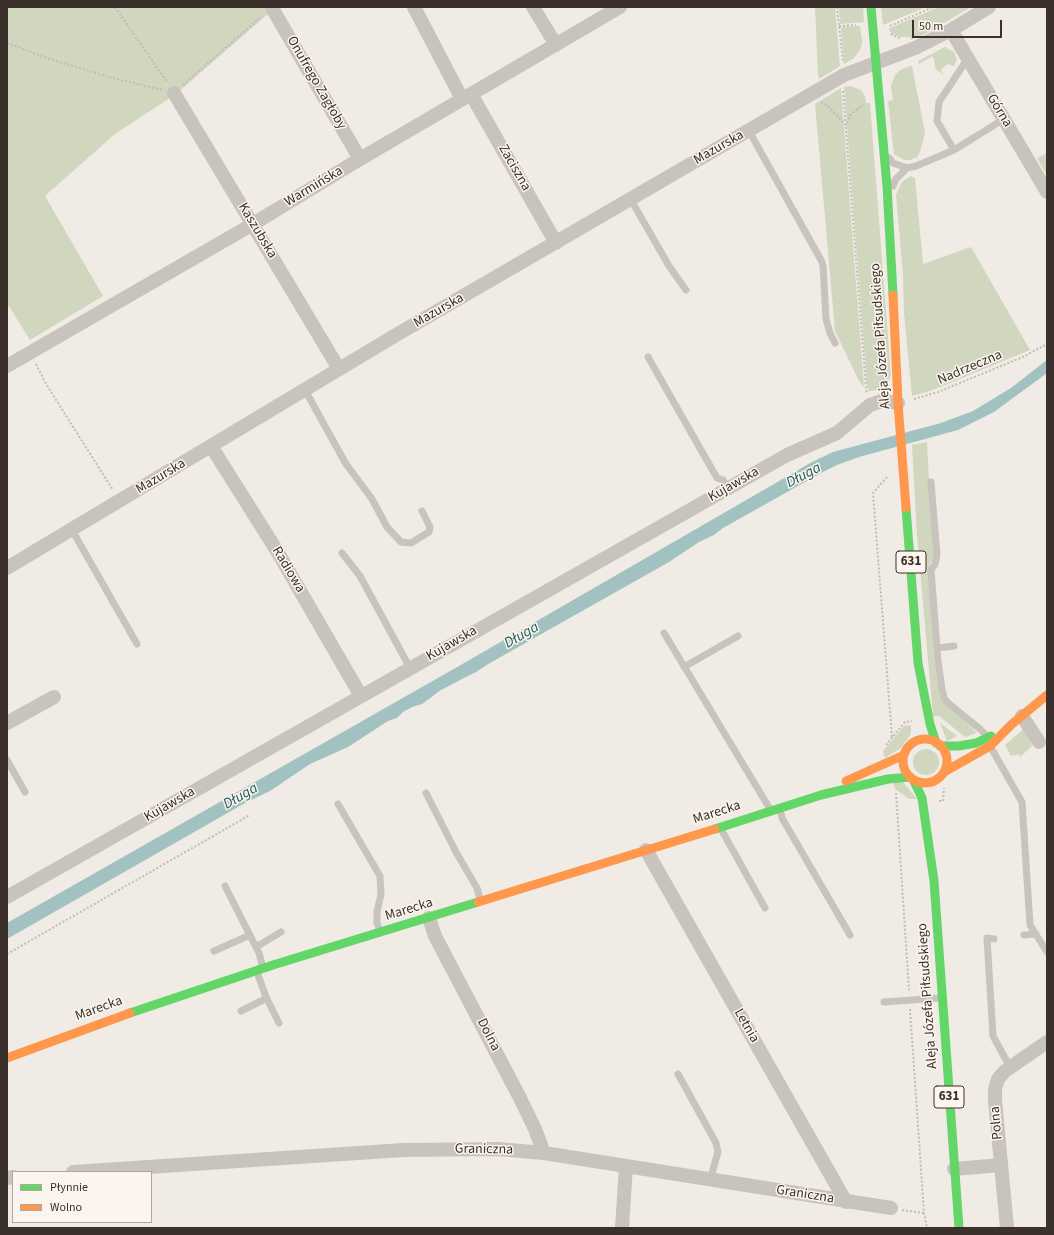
<!DOCTYPE html>
<meta charset="utf-8">
<style>
body{margin:0}
#map{position:relative;width:1054px;height:1235px;overflow:hidden;background:#f0ebe5;font-family:"Source Sans 3",sans-serif}
canvas{display:block}
.frame{position:absolute;inset:0;border:8px solid #3b302b;pointer-events:none}
.legend{position:absolute;left:12px;top:1171px;width:140px;height:52px;box-sizing:border-box;background:#fbf5ee;border:1px solid #aea6a0;margin:0;padding:5px 7px;list-style:none;font-size:12px;color:#3b302b}
.legend li{display:flex;align-items:center;gap:8px;height:20px}
.legend b{width:20px;border:1px solid #aea6a0}
.scale{position:absolute;left:912px;top:20px;width:90px;height:18px;box-sizing:border-box;border:2px solid #3b302b;border-top:0;padding-left:5px;font-size:12px;line-height:14px;white-space:nowrap;color:#3b302b;-webkit-text-stroke:3px #fbf5ee;paint-order:stroke}
</style>
<div id="map">
<canvas width="1054" height="1235"></canvas>
<div class="frame"></div>
<ul class="legend">
<li><b style="height:5px;background:#63d668"></b>Płynnie</li>
<li><b style="height:5px;background:#ff974d"></b>Wolno</li>
</ul>
<div class="scale">50 m</div>
</div>
<script>
const context = document.querySelector('canvas').getContext('2d');
context.lineJoin = 'round';
function fill(path, color) {
  context.fillStyle = color;
  context.fill(path, 'evenodd');
}
function shape(rows) {
  const path = new Path2D();
  for (const r of rows) {
    if (r.length === 3) {
      path.moveTo(r[0] + r[2], r[1]);
      path.arc(r[0], r[1], r[2], 0, 2 * Math.PI);
      continue;
    }
    path.moveTo(r[0], r[1]);
    for (let i = 2; i < r.length; i += 2) path.lineTo(r[i], r[i + 1]);
  }
  return path;
}
function strokePath(path, color, width, dash) {
  context.strokeStyle = color;
  context.lineWidth = width;
  context.lineCap = dash ? 'butt' : 'round';
  context.setLineDash(dash || []);
  context.stroke(path);
}
function drawText(font, color, halo, rows, align = 'center') {
  context.font = font + ' "Source Sans 3",sans-serif';
  context.lineWidth = 3;
  context.setLineDash([]);
  context.textBaseline = 'middle';
  context.strokeStyle = halo;
  context.fillStyle = color;
  for (const [text, x, y, turn = 0] of rows) {
    context.save();
    context.translate(x, y);
    context.rotate((+turn || 0) * Math.PI / 180);
    context.textAlign = isNaN(turn) ? turn : align;
    if (halo) context.strokeText(text, 0, 0);
    context.fillText(text, 0, 0);
    context.restore();
  }
}
fill(shape([
 [7,7,276,7,176,94,115,134,45,196,103,296,30,340,7,303],
 [815,7,835,7,840,66,819,79,818,74],
 [839,7,863,7,864,22,840,24],
 [881,7,926,7,883,25],
 [939,7,971,7,927,33,911,40,910,37,899,37,890,32,889,29,892,27],
 [860,26,862,41,861,48,854,58,844,64,841,27],
 [945,47,954,52,957,60,954,66,947,64,941,70,943,74,936,70,933,56,919,64,918,61],
 [910,66,912,66,925,133,920,152,917,157,910,160,904,160,894,154,888,101,893,100,891,86,895,75,900,70],
 [851,86,861,90,865,96,866,103,870,103,891,376,885,387,872,391,869,391,867,385,844,87],
 [841,88,864,387,859,381,835,331,815,104],
 [1047,153,1047,175,1037,158],
 [911,176,915,178,923,264,971,247,1030,350,933,390,912,396,904,313,903,275,896,195,902,182],
 [927,442,931,521,935,556,929,565,934,660,940,695,977,733,965,737,939,716,933,716,917,535,912,445],
 [940,723,957,736,947,741],
 [911,725,911,734,901,748,885,758,883,751,904,726],
 [1026,727,1032,746,1020,757,1019,754,1011,756,1005,745],
 [926,762,13],
 [902,781,917,799,909,799,895,789,893,782]
]), '#d1d6bf');
fill(shape([
 [1047,360,1047,373,994,412,958,430,859,457,837,465,821,473,723,528,714,535,699,542,669,562,490,663,476,672,462,679,441,690,422,704,412,707,403,712,397,718,388,721,348,747,310,764,270,791,245,803,7,939,7,923,459,666,812,462,833,452,941,423,973,411,1011,388]
]), '#a1c2c1');
strokePath(shape([
 [115,7,167,82],
 [837,7,843,62],
 [839,26,856,25],
 [890,26,933,7],
 [891,34,901,39],
 [7,43,50,59,109,77,162,90],
 [183,85,262,16],
 [843,91,866,387,867,394],
 [821,103,827,105,831,109,846,125,851,114,863,105],
 [36,364,46,384,113,490],
 [914,399,938,392,1023,357,1047,344],
 [887,477,873,493,892,737],
 [886,745,905,722,912,721],
 [896,793,909,990],
 [939,801,943,801,944,788],
 [7,954,250,815],
 [910,1009,924,1213,927,1228],
 [902,1210,924,1213]
]), '#c2bbb6', 2, [2, 2]);
strokePath(shape([
 [749,131,821,260,823,265,826,319,830,333,835,343],
 [954,150,937,121,939,102,968,58],
 [889,158,893,163,907,168],
 [893,186,896,179,907,168,916,166,954,150,1004,119],
 [631,200,669,266,686,290],
 [648,357,717,478,723,480,728,489],
 [305,390,346,464,372,499,387,527,401,542,411,543,429,532,430,527,422,511],
 [931,482,937,555,935,564,931,570,938,661,942,689,944,698,948,703,980,729,985,734,986,737],
 [72,530,137,644],
 [342,553,360,576,410,668],
 [664,633,770,809],
 [937,648,954,646],
 [684,667,738,636],
 [990,746,1022,802,1030,925,1047,952],
 [7,760,25,792],
 [426,793,456,852,477,888,480,899],
 [338,804,380,876,381,894,377,912,377,923,380,932],
 [780,810,782,818,850,935],
 [721,829,765,908],
 [225,886,259,953,263,968],
 [1024,935,1036,934],
 [994,939,987,938,993,1036,1010,1067],
 [256,947,281,932],
 [214,951,250,935],
 [257,972,266,997,279,1023],
 [884,1002,940,998],
 [241,1011,267,998],
 [678,1074,716,1143,718,1152,710,1180]
]), '#c9c3be', 7);
strokePath(shape([
 [414,7,462,99],
 [533,7,556,45],
 [272,8,360,159],
 [951,30,1047,192],
 [174,93,339,369],
 [471,94,556,243],
 [7,366,253,224,360,159,620,7],
 [211,446,277,551,361,696],
 [7,568,396,335,844,75,915,48,951,30,989,7],
 [1022,716,1039,742],
 [7,723,54,697],
 [646,850,846,1202],
 [7,897,787,455,837,433,870,405,882,401,898,403],
 [429,918,435,936,520,1098,535,1129,544,1153],
 [954,1169,1001,1165],
 [73,1172,403,1150,498,1149,544,1153,891,1208],
 [7,1178,13,1177],
 [622,1228,626,1166],
 [1007,1228,995,1100,995,1089,998,1079,1005,1071,1047,1042]
]), '#c9c3be', 14);
strokePath(shape([
 [871,7,887,186,893,295],
 [906,508,918,663,930,724,936,743],
 [940,746,959,746,976,743,991,736],
 [914,781,922,798,934,881,959,1228],
 [715,829,821,795,888,779,910,777],
 [130,1013,273,965,478,902]
]), '#63d668', 9);
strokePath(shape([
 [893,295,898,403,906,508],
 [925,761,22],
 [944,772,990,746,1012,724,1047,695],
 [846,781,904,755],
 [478,902,715,829],
 [7,1058,130,1013]
]), '#ff974d', 9);
for (const [x, y, w] of [
 [911,562,30],
 [949,1097,30]
]) {
  const box = new Path2D();
  box.roundRect(x - w / 2, y - 11, w, 22, 3);
  context.fillStyle = '#fbf5ee';
  context.fill(box);
  strokePath(box, '#3b302b', 1);
}
drawText('bold 13px', '#3b302b', null, [
 ["631",911,562],
 ["631",949,1097]
]);
drawText('14px', '#3b302b', '#fbf5ee', [
 ["Onufrego Zagłoby",316,83,60],
 ["Górna",999,111,59],
 ["Mazurska",719,148,-30],
 ["Zaciszna",514,168,60],
 ["Warmińska",314,187,-31],
 ["Kaszubska",257,231,59],
 ["Mazurska",439,311,-30],
 ["Aleja Józefa Piłsudskiego",881,336,-94],
 ["Nadrzeczna",970,368,-23],
 ["Mazurska",161,477,-31],
 ["Kujawska",734,485,-30],
 ["Radiowa",288,570,59],
 ["Kujawska",452,644,-30],
 ["Kujawska",170,805,-30],
 ["Marecka",717,813,-18],
 ["Marecka",409,910,-17],
 ["Aleja Józefa Piłsudskiego",928,996,-94],
 ["Marecka",99,1009,-20],
 ["Letnia",746,1026,60],
 ["Dolna",488,1035,63],
 ["Polna",997,1123,-95],
 ["Graniczna",484,1150,1],
 ["Graniczna",805,1195,9]
]);
drawText('italic 15px', '#1f5a5e', '#fbf5ee', [
 ["Długa",804,476,-28],
 ["Długa",522,636,-30],
 ["Długa",241,797,-30]
]);
</script>
